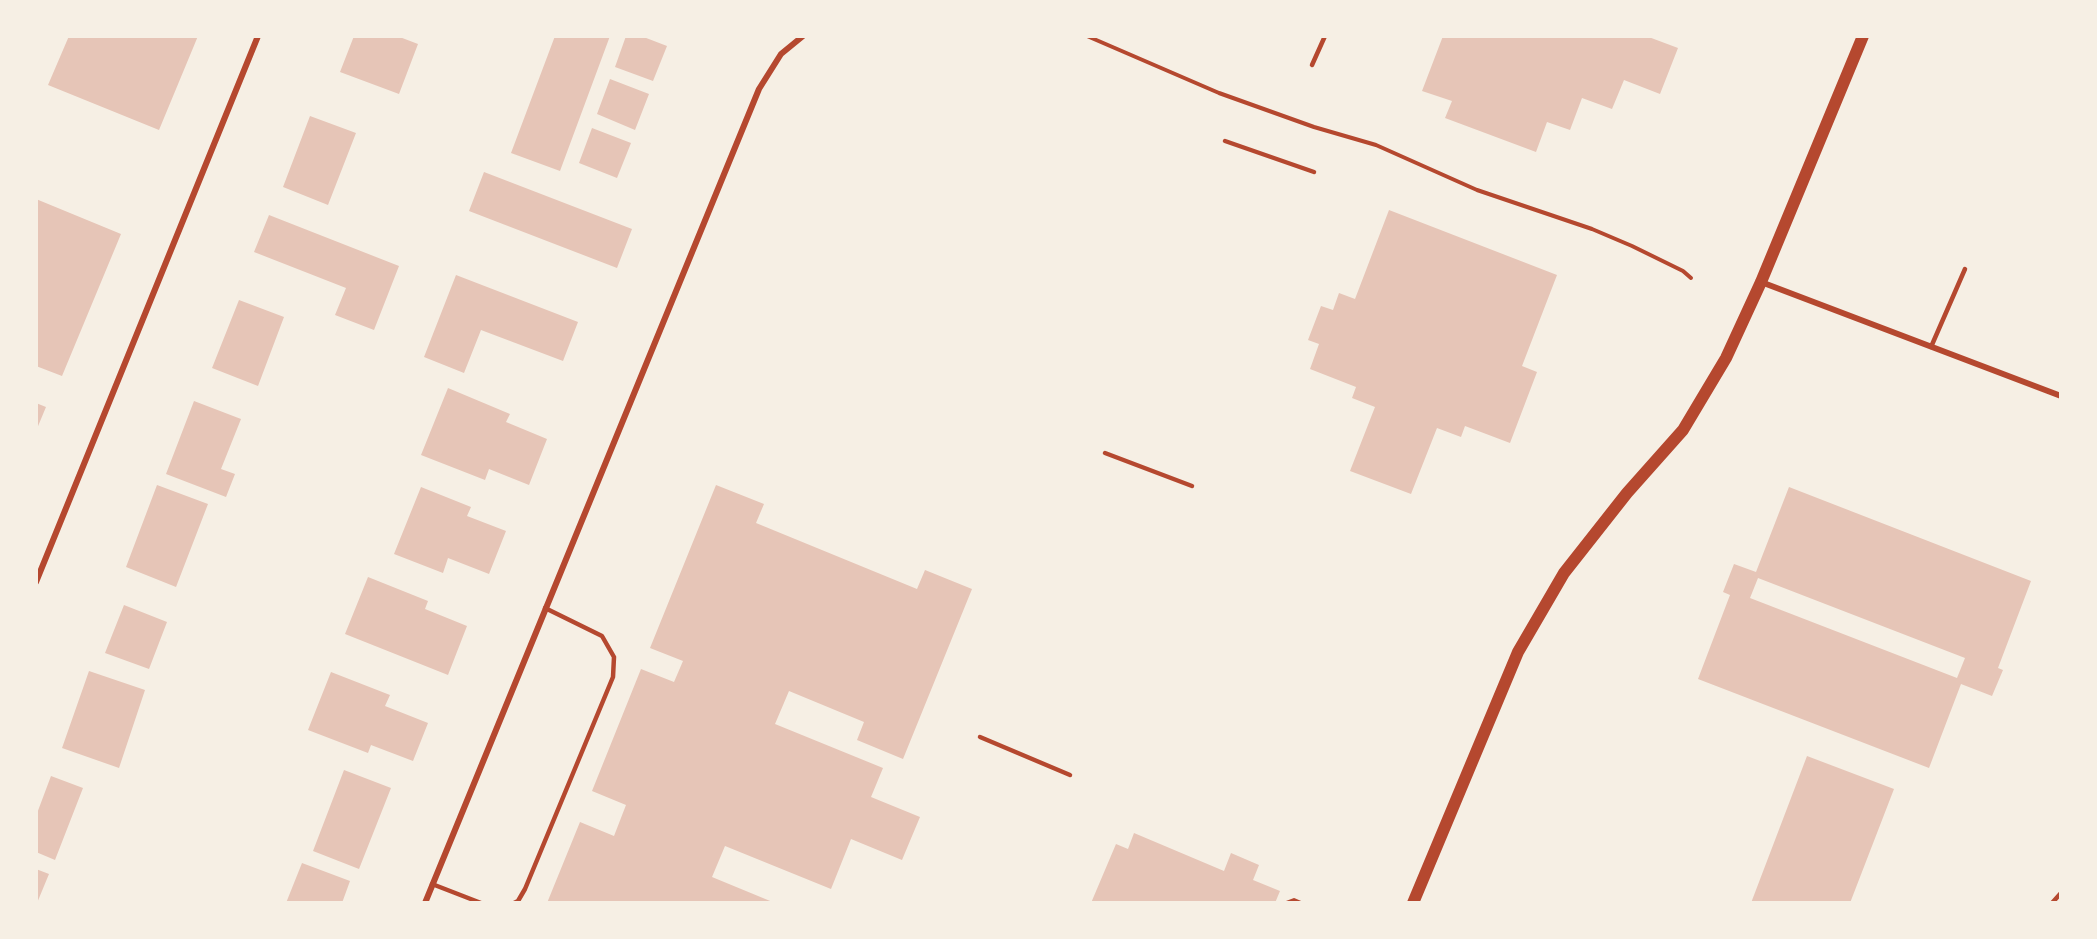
<!DOCTYPE html>
<style>
body{margin:0}
#map{position:relative;width:2097px;height:939px;overflow:hidden;background:#f6efe4;font-family:"Crimson Pro",serif}
canvas{display:block}
.frame{position:absolute;inset:0;border:38px solid #f6efe4;pointer-events:none}
</style>
<div id="map">
<canvas width="2097" height="939"></canvas>
<div class="frame"></div>
</div>
<script>
const context = document.querySelector('canvas').getContext('2d');
context.lineJoin = 'round';
function fill(path, color) {
  context.fillStyle = color;
  context.fill(path, 'evenodd');
}
function shape(rows) {
  const path = new Path2D();
  for (const r of rows) {
    path.moveTo(r[0], r[1]);
    for (let i = 2; i < r.length; i += 2) path.lineTo(r[i], r[i + 1]);
  }
  return path;
}
function strokePath(path, color, width, dash) {
  context.strokeStyle = color;
  context.lineWidth = width;
  context.lineCap = dash ? 'butt' : 'round';
  context.setLineDash(dash || []);
  context.stroke(path);
}
fill(shape([
 [69,36,198,36,159,130,48,85],
 [354,36,397,36,418,44,399,94,340,72],
 [555,36,610,36,560,171,511,153],
 [626,36,641,36,667,46,653,81,615,67],
 [1443,36,1646,36,1678,48,1660,94,1624,80,1612,109,1582,98,1570,130,1547,122,1536,152,1445,118,1452,101,1422,91],
 [610,79,649,94,635,130,597,114],
 [310,116,356,133,328,205,283,187],
 [592,128,631,143,617,178,579,163],
 [484,172,632,229,617,268,469,211],
 [36,199,121,234,62,376,36,366],
 [1389,210,1557,275,1522,366,1537,372,1510,443,1465,426,1461,437,1437,428,1411,494,1350,471,1375,407,1352,398,1356,387,1310,369,1319,344,1308,340,1321,306,1333,310,1339,293,1355,299],
 [269,215,399,266,374,330,335,315,346,288,254,252],
 [456,275,578,322,563,361,481,330,464,373,424,357],
 [239,300,284,317,258,386,212,368],
 [448,388,510,414,506,422,547,439,529,485,489,469,485,480,421,455],
 [194,401,241,419,221,469,235,474,226,497,166,474],
 [36,403,46,407,36,431],
 [157,485,208,504,176,587,126,567],
 [716,485,764,504,756,523,917,589,925,570,972,589,903,759,857,740,864,722,789,691,775,724,883,768,871,797,920,817,902,860,851,839,831,889,725,846,712,877,775,903,547,903,580,822,614,836,626,805,592,791,641,669,674,682,683,661,650,648],
 [421,487,471,507,467,516,506,531,489,574,448,558,443,573,394,554],
 [1789,487,2031,581,1998,668,2003,670,1992,696,1961,684,1929,768,1698,679,1730,595,1723,592,1734,564,1756,572],
 [1758,578,1965,658,1957,678,1750,598],
 [368,577,428,601,425,609,467,626,448,675,345,634],
 [124,605,167,622,149,669,105,653],
 [89,671,145,690,119,768,62,748],
 [331,672,390,695,385,706,428,723,413,761,371,745,368,753,308,730],
 [1807,756,1894,789,1850,903,1751,903],
 [344,770,391,788,359,869,313,851],
 [51,776,83,788,55,860,36,852,36,816],
 [1134,833,1224,871,1231,853,1259,865,1253,880,1280,891,1275,903,1091,903,1116,844,1128,849],
 [302,863,350,881,342,903,286,903],
 [36,869,49,874,37,903,36,903]
]), '#e6c5b7');
strokePath(shape([
 [1087,36,1219,93,1314,127,1376,145,1477,190,1592,229,1632,246,1683,271,1691,278],
 [1286,903,1294,900,1301,903]
]), '#b5482f', 4);
strokePath(shape([
 [1312,65,1325,36],
 [1225,141,1314,172],
 [1931,347,1965,269],
 [1105,453,1192,486],
 [980,737,1070,775],
 [432,884,481,903],
 [514,903,518,901,525,889,613,677,614,657,602,636,545,608],
 [2052,903,2061,893]
]), '#b5482f', 4.5);
strokePath(shape([
 [1761,282,2061,396],
 [36,582,258,36],
 [425,903,759,89,781,54,803,36]
]), '#b5482f', 6);
strokePath(shape([
 [1413,903,1518,652,1564,573,1627,493,1683,430,1726,358,1761,282,1863,36]
]), '#b5482f', 12);
</script>
